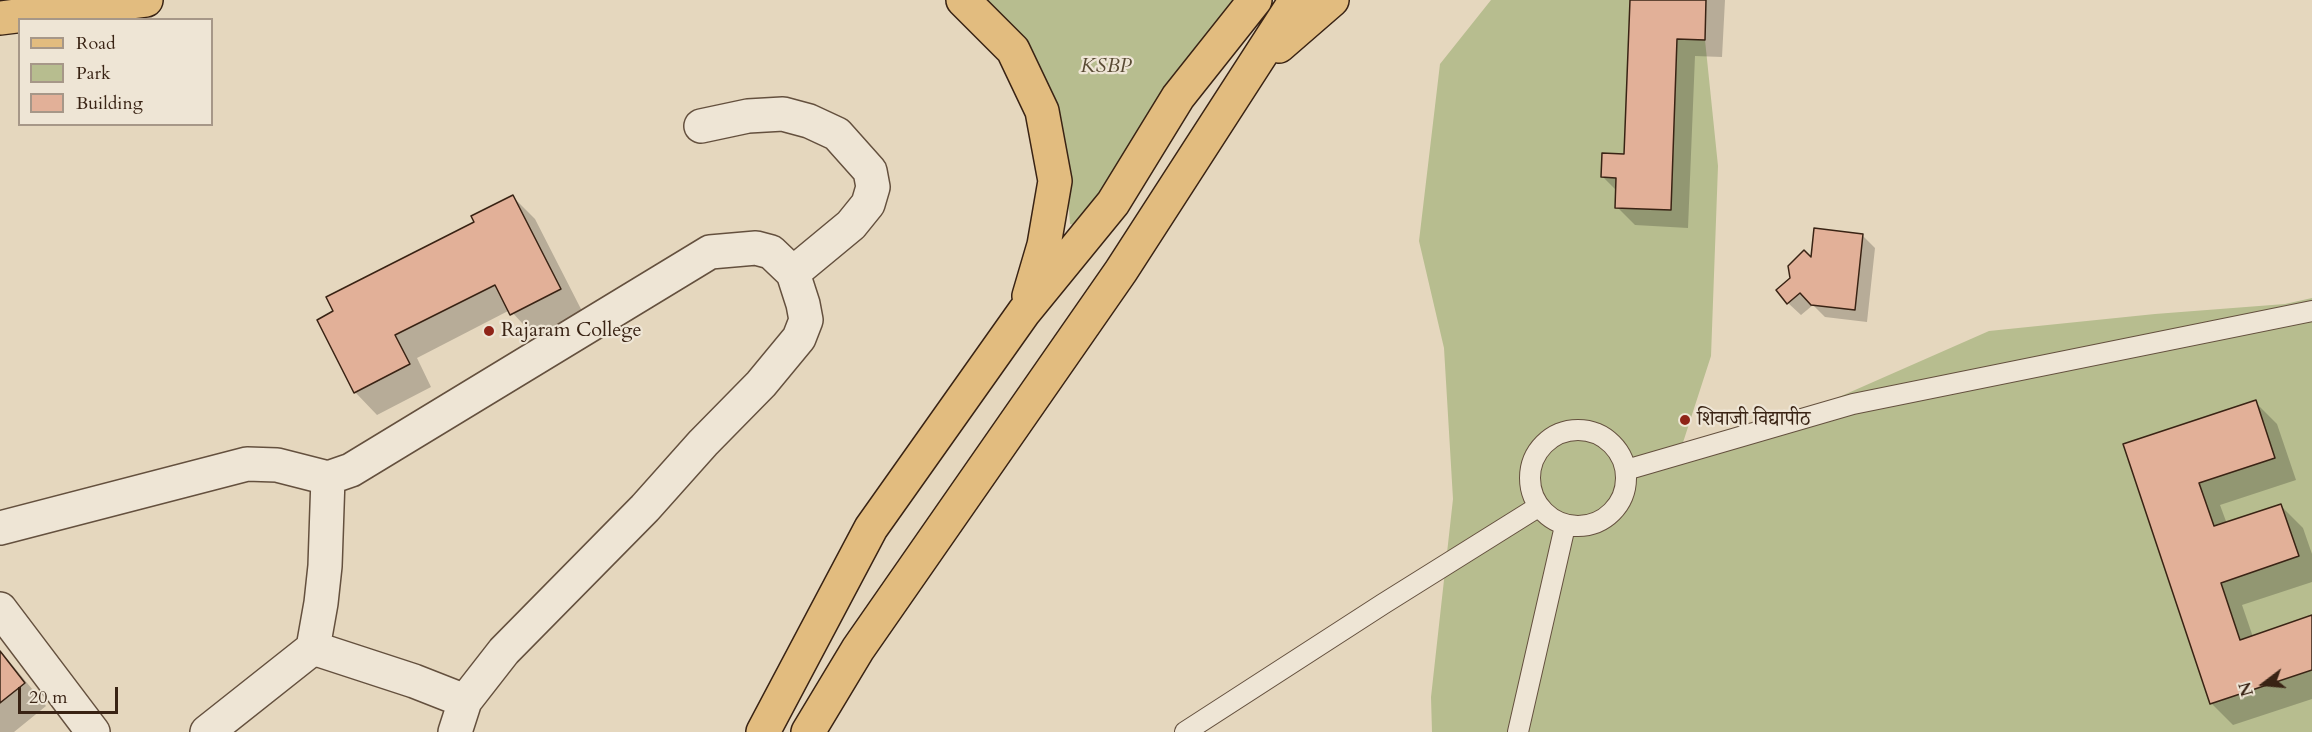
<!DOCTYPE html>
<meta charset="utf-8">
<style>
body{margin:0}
#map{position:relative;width:2312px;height:732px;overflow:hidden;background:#e5d7be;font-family:Cardo,serif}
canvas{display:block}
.legend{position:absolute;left:18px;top:18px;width:195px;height:108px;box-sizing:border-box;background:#eee5d5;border:2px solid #a69788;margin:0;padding:8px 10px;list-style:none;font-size:18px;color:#392314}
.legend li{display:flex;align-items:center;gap:12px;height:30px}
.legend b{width:30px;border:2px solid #a69788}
.north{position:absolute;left:2234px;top:654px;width:60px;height:60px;-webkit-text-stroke:4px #eee5d5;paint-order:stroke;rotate:254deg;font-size:16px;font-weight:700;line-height:24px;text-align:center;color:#392314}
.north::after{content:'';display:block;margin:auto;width:21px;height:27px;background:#392314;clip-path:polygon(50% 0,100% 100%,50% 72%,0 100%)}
.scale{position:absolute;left:18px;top:687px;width:100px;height:27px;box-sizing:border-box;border:3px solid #392314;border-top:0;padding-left:8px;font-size:18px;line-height:21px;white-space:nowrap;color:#392314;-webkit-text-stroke:4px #eee5d5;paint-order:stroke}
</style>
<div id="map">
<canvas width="2312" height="732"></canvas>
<ul class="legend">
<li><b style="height:8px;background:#e2bc7f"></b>Road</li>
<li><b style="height:16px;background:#b7bd8f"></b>Park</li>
<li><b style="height:16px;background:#e2b098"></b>Building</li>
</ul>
<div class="north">N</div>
<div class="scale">20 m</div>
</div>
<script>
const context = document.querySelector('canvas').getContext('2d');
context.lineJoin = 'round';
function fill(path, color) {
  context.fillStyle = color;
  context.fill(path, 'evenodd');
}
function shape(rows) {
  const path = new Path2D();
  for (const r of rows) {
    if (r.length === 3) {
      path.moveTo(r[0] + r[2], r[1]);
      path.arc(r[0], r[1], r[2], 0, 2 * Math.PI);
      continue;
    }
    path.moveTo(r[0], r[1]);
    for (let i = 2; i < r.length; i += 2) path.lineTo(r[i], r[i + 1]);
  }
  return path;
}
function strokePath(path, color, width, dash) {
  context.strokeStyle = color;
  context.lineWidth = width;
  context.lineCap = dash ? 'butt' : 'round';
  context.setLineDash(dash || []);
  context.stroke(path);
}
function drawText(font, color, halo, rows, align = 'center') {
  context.font = font + ' Cardo,"Noto Serif Devanagari",serif';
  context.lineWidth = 4.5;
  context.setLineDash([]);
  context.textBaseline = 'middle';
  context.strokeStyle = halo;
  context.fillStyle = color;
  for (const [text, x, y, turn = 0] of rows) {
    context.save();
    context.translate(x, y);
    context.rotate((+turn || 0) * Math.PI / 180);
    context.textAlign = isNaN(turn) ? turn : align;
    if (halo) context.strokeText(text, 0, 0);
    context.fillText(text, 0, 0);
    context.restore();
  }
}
fill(shape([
 [988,0,1234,0,1080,227,1070,224,1067,185,1036,63],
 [1491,0,1697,0,1705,40,1718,166,1711,356,1677,461,1830,401,1989,331,2155,314,2285,304,2312,298,2312,732,1432,732,1431,697,1453,499,1444,348,1419,241,1440,64]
]), '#b7bd8f');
fill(shape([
 [1632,0,1725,0,1722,57,1695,56,1688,228,1635,225,1617,207,1617,191,1603,177,1626,155],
 [513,197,535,219,582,311,534,336,510,310,417,358,431,387,377,415,355,392,319,320,476,222],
 [1862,235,1875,248,1867,322,1825,317,1813,305,1801,315,1788,303,1812,260],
 [2255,402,2277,424,2296,480,2220,505,2227,524,2281,506,2303,528,2312,554,2312,582,2242,605,2253,637,2312,617,2312,699,2233,725,2211,703,2125,445],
 [0,650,46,706,14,732,0,732]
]), '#0003');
const building = shape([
 [1630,0,1706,0,1705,40,1677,39,1671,210,1615,208,1616,178,1601,177,1602,153,1624,154,1630,0],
 [513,195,561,289,510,315,495,285,395,335,410,364,354,393,317,320,333,311,326,297,474,222,471,216,513,195],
 [1814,228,1863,234,1855,310,1811,305,1800,293,1787,304,1776,290,1790,278,1788,266,1804,250,1811,257,1814,228],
 [2256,400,2275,458,2199,483,2214,526,2281,504,2299,556,2221,583,2240,640,2312,615,2312,670,2210,704,2123,444,2256,400],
 [0,651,25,683,0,703,0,651]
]);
fill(building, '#e2b098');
strokePath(building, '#392314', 1.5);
const lane = shape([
 [1578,478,48],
 [1626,470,1853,404,2312,311],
 [1185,732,1383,604,1538,507],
 [1518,732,1565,526]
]);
const street = shape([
 [701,126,748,116,783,114,809,121,837,134,870,171,873,187,868,204,851,225,793,273],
 [0,528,247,464,277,465,328,478,351,470,710,252,756,248,771,252,793,273,803,304,806,320,799,338,761,384,703,443,645,508,504,651,465,701,455,732],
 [0,609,93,732],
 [313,648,414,681,465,701],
 [207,732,313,648,321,603,325,566,328,478]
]);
const primary = shape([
 [963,0,1013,50,1042,111,1055,181,1044,245,1029,296],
 [0,18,146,0],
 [1279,46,1332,0],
 [763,732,871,528,1024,312,1113,203,1178,97,1255,0],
 [808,732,858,649,1121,271,1296,0]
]);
strokePath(lane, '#64503e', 22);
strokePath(street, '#64503e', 36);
strokePath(primary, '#392314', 36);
strokePath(lane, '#eee5d5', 20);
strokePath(street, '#eee5d5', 33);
strokePath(primary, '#e2bc7f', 33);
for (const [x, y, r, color] of [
 [489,331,6,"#8f2418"],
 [1685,420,6,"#8f2418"]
]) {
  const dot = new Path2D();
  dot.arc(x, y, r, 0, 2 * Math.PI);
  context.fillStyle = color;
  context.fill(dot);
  strokePath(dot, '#eee5d5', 2);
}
drawText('italic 20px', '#584a33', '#eee5d5', [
 ["KSBP",1106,67]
]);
drawText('20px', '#392314', '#eee5d5', [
 ["Rajaram College",501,331],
 ["शिवाजी विद्यापीठ",1697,420]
], 'left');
</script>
